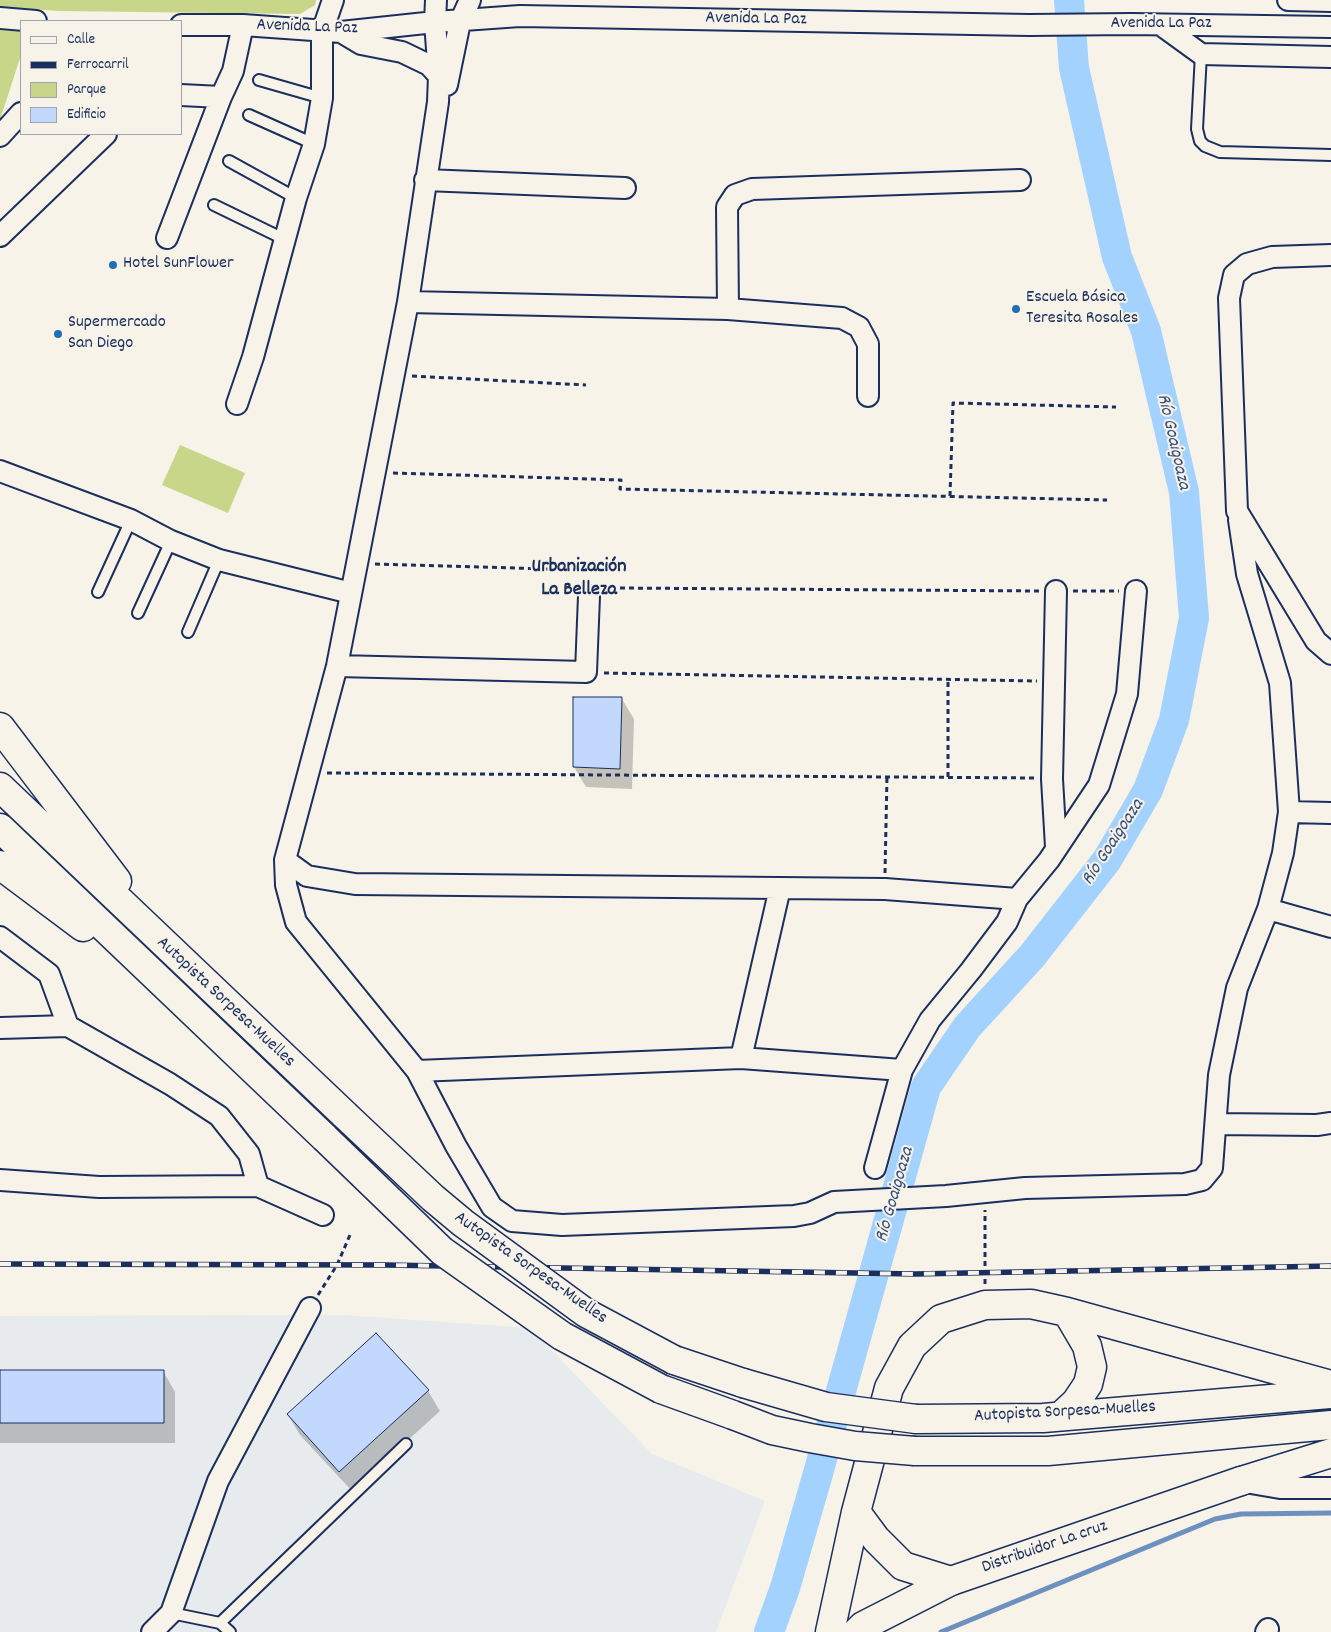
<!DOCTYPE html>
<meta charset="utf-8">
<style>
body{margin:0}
#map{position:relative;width:1331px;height:1632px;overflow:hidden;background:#f7f3e8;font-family:Dekko,sans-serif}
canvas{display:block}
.legend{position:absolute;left:20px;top:20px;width:162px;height:115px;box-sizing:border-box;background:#f7f3e8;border:1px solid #9fa5b1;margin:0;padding:6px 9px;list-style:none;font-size:15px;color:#1b2f5e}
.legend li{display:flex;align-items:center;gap:10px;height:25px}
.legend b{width:25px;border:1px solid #9fa5b1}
</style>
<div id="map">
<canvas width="1331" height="1632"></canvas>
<ul class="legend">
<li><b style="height:6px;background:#f7f3e8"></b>Calle</li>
<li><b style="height:6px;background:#1b2f5e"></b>Ferrocarril</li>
<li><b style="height:14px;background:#c8d689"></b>Parque</li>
<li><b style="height:14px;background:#c2d8fd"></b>Edificio</li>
</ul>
</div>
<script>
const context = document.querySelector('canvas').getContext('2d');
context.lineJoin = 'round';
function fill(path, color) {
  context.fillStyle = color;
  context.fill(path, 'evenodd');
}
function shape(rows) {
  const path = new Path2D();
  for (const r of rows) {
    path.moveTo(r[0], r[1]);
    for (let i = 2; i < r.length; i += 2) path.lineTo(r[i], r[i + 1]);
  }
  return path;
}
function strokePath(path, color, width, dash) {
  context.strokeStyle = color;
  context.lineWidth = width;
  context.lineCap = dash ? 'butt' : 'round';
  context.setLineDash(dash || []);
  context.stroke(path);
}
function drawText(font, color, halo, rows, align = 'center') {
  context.font = font + ' Dekko,sans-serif';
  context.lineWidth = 4;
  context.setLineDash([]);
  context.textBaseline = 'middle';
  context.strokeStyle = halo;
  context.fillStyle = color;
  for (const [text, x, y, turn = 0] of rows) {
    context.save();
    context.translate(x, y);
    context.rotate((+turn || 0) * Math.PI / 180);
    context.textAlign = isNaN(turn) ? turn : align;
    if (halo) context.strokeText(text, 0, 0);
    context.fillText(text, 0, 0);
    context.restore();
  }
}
fill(shape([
 [343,1315,530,1328,652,1454,765,1501,716,1632,0,1632,0,1316]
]), '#e7ebee');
fill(shape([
 [0,0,316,0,316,1,315,5,300,14,58,11,0,7],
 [0,30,21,31,21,55,0,120],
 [180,445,245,473,228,513,162,485]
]), '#c8d689');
fill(shape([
 [622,699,634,719,632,789,586,787,574,767],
 [0,1371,163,1371,175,1392,175,1443,0,1443],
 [428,1391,440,1411,352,1491,300,1435,288,1415]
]), '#0003');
strokePath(shape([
 [941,1632,1215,1519,1241,1514,1331,1513]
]), '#6d91bf', 5);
strokePath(shape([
 [769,1632,785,1588,817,1477,926,1087,967,1027,1032,956,1107,860,1148,790,1174,720,1194,618,1184,492,1146,331,1117,257,1074,68,1069,0]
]), '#a4d2ff', 30);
const building = shape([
 [573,697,622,697,620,769,573,767,573,697],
 [376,1333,429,1390,339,1472,287,1414,376,1333],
 [0,1370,164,1370,164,1423,0,1423,0,1370]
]);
fill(building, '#c2d8fd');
strokePath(building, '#1b2f5e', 1);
const lane = shape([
 [1201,54,1197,129,1200,141,1205,146,1220,152,1331,155],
 [259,80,322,98],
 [249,115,314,144],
 [229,161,296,198],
 [214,205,286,240],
 [98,592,131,520],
 [138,613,171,541],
 [188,632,219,560],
 [171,1613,220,1623,230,1632],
 [220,1623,406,1444]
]);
const street = shape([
 [436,0,435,22,439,76,438,102,408,302,337,666,285,860,286,885,296,922,417,1071,456,1146,492,1207,512,1221,562,1225,794,1216,810,1213,834,1202,946,1196,1025,1188,1185,1184,1202,1180,1212,1168,1219,1075,1237,988,1268,909,1283,853,1289,812,1331,813],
 [1288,0,1331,1],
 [0,18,36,21],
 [181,25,243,25,341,32,435,22,520,16,1029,25,1132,24,1331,27],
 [1161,25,1201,54,1331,57],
 [341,32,361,44,402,52,429,65,439,76],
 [447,85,460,22,470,0],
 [181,95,221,97,233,71,243,25],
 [0,136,21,113],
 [425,180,625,188],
 [0,236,106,134],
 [167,238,221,97],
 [1331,255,1272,257,1247,264,1234,275,1229,298,1237,511,1316,641,1331,654],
 [408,302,728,309,842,318,859,327,868,344,868,396],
 [728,309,727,207,735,195,752,189,1020,180],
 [237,404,253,357,296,198,314,144,322,98,322,32,333,0],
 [0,471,131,520,171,541,219,560,351,593],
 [1239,520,1247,574,1280,683,1289,812],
 [1056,591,1052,779,1056,847],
 [337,666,586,672,589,596],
 [285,860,307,876,355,884,885,889,1017,899,1049,860,1099,785,1127,694,1136,591],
 [1268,909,1331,927],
 [0,937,49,974,68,1026,170,1084,219,1116,249,1154,258,1186],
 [0,1028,68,1026],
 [741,1058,780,888],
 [417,1071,741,1058,902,1070],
 [1217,1124,1317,1125,1331,1123],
 [875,1168,902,1070,930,1020,971,970,1007,922,1017,899],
 [0,1180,99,1187,258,1186,323,1215],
 [1245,1482,1280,1488,1331,1488],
 [152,1632,171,1613,218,1481,310,1308],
 [1266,1632,1268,1629]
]);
const secondary = shape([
 [857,1632,863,1626,951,1581,1241,1481]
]);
const primary = shape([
 [0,727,117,881],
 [0,787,345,1115],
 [0,828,325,1138],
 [0,865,83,927],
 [674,1360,743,1383],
 [661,1389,733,1415],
 [1061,1416,1076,1402,1088,1384,1092,1367,1087,1346,1067,1312],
 [916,1419,1043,1418,1331,1394],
 [915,1451,1048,1451,1331,1425],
 [1241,1481,1331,1453],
 [856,1512,876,1539,903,1566,951,1581],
 [830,1632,856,1512,889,1388,912,1346,941,1319,985,1305,1031,1304,1067,1312,1331,1385]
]);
strokePath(lane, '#1b2f5e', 14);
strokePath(street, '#1b2f5e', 24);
strokePath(secondary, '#1b2f5e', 31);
strokePath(primary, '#1b2f5e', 31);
strokePath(shape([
 [412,376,586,385],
 [393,473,621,480,620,489,1107,500],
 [950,496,953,403,1116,407],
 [375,564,584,570],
 [620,588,1039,591],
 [1073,591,1119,591],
 [604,673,1037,681],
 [327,773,1035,778],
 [948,777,948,680],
 [885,873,887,776],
 [985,1284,985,1210],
 [318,1295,337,1265,350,1235]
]), '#1b2f5e', 3, [5, 4]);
strokePath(lane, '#f7f3e8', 10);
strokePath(street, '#f7f3e8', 20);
strokePath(secondary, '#f7f3e8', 28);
strokePath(primary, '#f7f3e8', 28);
const rail = shape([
 [0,1264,386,1265,915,1274,1331,1266]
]);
strokePath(rail, '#1b2f5e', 5.5);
strokePath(rail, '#f7f3e8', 4, [11]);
const primaryBridge = shape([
 [345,1115,433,1198,463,1223,586,1313,674,1360],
 [325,1138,442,1251,562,1336,661,1389],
 [743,1383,826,1407,916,1419],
 [733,1415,772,1430,810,1438,855,1446,915,1451]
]);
strokePath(primaryBridge, '#1b2f5e', 31, []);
strokePath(primaryBridge, '#f7f3e8', 28);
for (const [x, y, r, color] of [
 [113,265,5,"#1f6fb2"],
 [1016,309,5,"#1f6fb2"],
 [58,334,5,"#1f6fb2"]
]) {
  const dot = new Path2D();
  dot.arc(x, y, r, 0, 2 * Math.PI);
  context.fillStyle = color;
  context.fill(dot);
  strokePath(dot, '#f7f3e8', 2);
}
drawText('18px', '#1b2f5e', '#f7f3e8', [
 ["Avenida La Paz",756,20,1],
 ["Avenida La Paz",1161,25],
 ["Avenida La Paz",307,28,2],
 ["Autopista Sorpesa-Muelles",225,1003,43],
 ["Autopista Sorpesa-Muelles",530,1269,35],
 ["Autopista Sorpesa-Muelles",1065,1413,-3],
 ["Distribuidor La cruz",1045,1548,-19]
]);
drawText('18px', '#1b2f5e', '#f7f3e8', [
 ["Hotel SunFlower",123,265],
 ["Escuela Básica",1026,299],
 ["Teresita Rosales",1026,320],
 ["Supermercado",68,324],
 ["San Diego",68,345]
], 'left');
drawText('italic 19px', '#36507e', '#f7f3e8', [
 ["Río Goaigoaza",1172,442,77],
 ["Río Goaigoaza",1114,843,-57],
 ["Río Goaigoaza",896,1195,-74]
]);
drawText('bold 20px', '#1b2f5e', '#f7f3e8', [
 ["Urbanización",579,568],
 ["La Belleza",579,591]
]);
</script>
